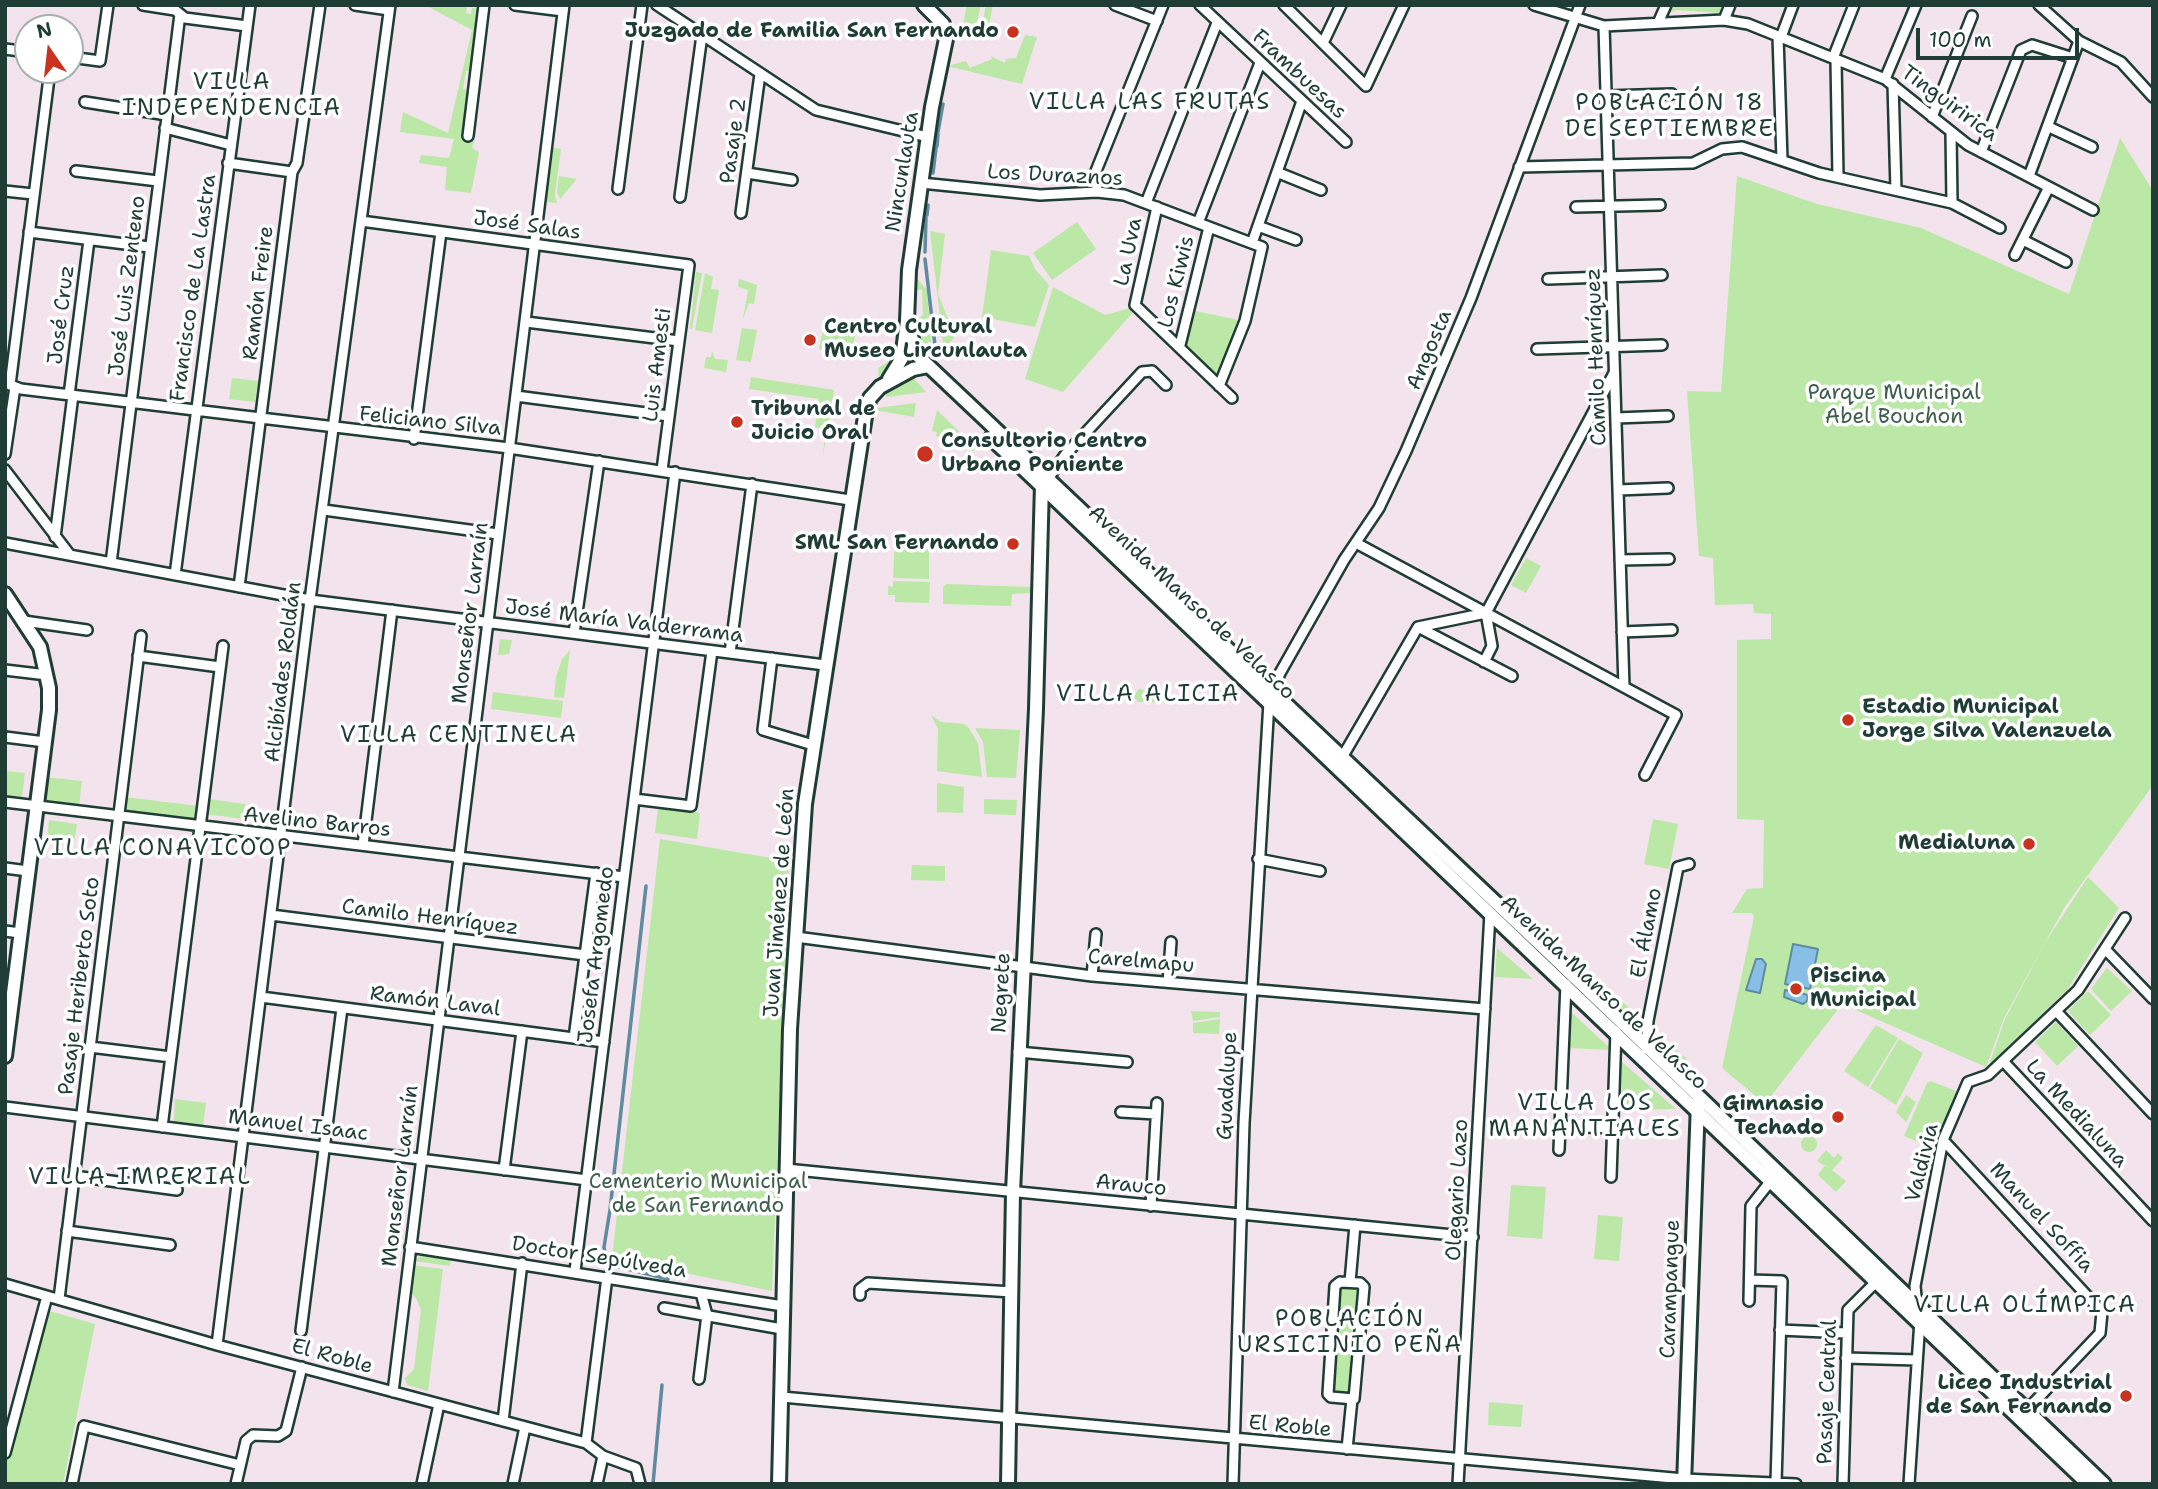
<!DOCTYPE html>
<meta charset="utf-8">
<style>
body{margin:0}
#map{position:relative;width:2158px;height:1489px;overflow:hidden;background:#f3e3ec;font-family:"Shantell Sans",sans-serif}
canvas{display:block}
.frame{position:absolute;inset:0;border:7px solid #1f3d34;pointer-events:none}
.north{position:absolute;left:14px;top:14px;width:70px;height:70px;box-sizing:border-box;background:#fff;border:2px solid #a5b1ae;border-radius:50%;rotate:346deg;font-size:19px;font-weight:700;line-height:28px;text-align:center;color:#1f3d34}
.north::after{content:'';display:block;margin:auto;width:24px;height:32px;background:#c8321e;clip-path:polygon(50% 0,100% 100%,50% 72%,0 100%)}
.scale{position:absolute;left:1916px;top:28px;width:163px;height:32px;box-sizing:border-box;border:4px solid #1f3d34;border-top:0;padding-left:9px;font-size:21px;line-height:24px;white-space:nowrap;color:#1f3d34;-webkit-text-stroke:5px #fff;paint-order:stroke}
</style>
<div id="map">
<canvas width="2158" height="1489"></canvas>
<div class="frame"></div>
<div class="north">N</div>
<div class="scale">100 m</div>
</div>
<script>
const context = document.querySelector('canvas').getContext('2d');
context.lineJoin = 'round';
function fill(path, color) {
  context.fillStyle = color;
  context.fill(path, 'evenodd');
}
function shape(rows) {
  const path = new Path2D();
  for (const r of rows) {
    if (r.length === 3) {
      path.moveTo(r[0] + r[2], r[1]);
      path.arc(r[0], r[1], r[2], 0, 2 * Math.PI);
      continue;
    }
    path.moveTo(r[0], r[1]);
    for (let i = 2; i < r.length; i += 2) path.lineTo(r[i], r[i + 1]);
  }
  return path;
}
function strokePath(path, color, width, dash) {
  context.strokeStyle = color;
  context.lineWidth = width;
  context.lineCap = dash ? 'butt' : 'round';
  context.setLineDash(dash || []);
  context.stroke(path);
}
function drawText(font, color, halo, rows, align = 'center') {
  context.font = font + ' "Shantell Sans",sans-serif';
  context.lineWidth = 7;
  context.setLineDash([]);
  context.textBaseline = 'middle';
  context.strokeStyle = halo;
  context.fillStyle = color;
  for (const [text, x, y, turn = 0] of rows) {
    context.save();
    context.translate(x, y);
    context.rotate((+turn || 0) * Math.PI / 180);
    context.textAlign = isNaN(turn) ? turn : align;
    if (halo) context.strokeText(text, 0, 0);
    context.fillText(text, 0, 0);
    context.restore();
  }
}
fill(shape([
 [425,5,467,7,466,13,471,14,472,8,481,9,474,72,466,71,463,89,471,90,466,137,475,139,472,148,479,152,471,193,445,190,447,167,419,163,421,155,449,158,454,139,400,132,403,112,448,133,472,30],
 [967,5,981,5,976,26,960,40],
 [986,5,993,5,988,30,983,29,982,35,969,41,982,25],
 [1670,5,1720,5,1724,7,1721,13,1677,10,1670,13],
 [1025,35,1037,37,1022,84,947,66,966,61,970,68,992,59,991,56,1005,63,1006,59,1016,58],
 [2120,138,2153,191,2153,785,2064,908,2004,1018,1986,1067,1842,1004,1765,1104,1722,1068,1754,917,1752,913,1732,913,1747,889,1763,888,1764,820,1737,819,1737,640,1771,639,1771,614,1754,613,1753,604,1715,605,1713,558,1699,556,1687,391,1721,392,1737,176,1817,204,1921,228,2069,294],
 [553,148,561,149,555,195,557,203,546,202],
 [559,176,577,179,560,199,557,193],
 [1077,222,1096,249,1052,280,1033,253],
 [930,231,945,234,938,294,955,336,944,351],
 [991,250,1029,256,1035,269,1049,285,1035,327,982,317],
 [696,272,702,273,692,329,690,329],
 [705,273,713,277,711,289,719,290,712,333,695,330],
 [915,276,927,290,932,353,920,347,916,331,915,321,923,315,922,289,914,291],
 [739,279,757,285,754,304,749,303,743,319,748,290,738,287],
 [1053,287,1105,315,1130,308,1134,311,1063,392,1025,379],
 [1191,310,1243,321,1218,378,1186,346],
 [825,321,857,327,851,355,819,349],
 [889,326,900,331,899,345,895,361,879,380,878,368,893,359,895,354,896,338],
 [742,328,757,330,751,362,736,360],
 [712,351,715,359,728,360,726,372,704,368,706,357,711,357],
 [912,376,926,392,887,397,884,393],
 [751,377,834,390,823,456,825,429,815,427,819,399,749,389],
 [232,378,258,381,255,402,229,399],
 [916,403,914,417,874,410,877,408],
 [937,410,976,448,973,451,962,449,963,443,957,439,936,436,937,432,932,431],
 [895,540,929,540,929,579,893,578],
 [1526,558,1541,566,1526,593,1511,585],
 [893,581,930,582,929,603,895,602,895,595,888,595,888,586,893,587],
 [947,584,1031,587,1031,593,1012,594,1011,606,943,604,943,587],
 [500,639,512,640,509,654,498,655],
 [570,650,564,698,554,697,556,677,562,659],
 [1139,689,1158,693,1168,701,1167,703,1139,702,1133,697],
 [493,692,563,701,561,718,491,709],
 [931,715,941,722,964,724,969,728,978,743,982,777,937,771,938,729],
 [975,728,1020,730,1016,778,987,777,983,742],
 [5,771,25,773,22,797,5,795],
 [45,777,82,781,79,806,45,800],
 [937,783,964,787,963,813,937,812],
 [125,797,198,806,197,815,193,821,128,813,124,807],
 [208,799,245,804,243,819,206,814],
 [984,799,1017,800,1016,815,984,814],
 [658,808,700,813,697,839,655,833],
 [1653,819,1678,824,1669,869,1644,864],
 [49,820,77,824,74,843,47,840],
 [660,839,789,861,772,1291,612,1258],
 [912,865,945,866,945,881,911,880],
 [2088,877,2119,908,2067,990,1989,1065,2005,1019,2045,943],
 [1497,948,1533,979,1495,977],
 [2107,968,2132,991,2111,1011,2091,989],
 [2088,991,2111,1015,2090,1035,2068,1011],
 [1612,992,1643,1021,1639,1031,1606,1000],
 [1191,1011,1220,1012,1220,1017,1193,1021],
 [1570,1011,1612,1050,1568,1048],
 [1220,1019,1219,1034,1193,1033,1193,1023],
 [2056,1022,2078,1046,2057,1066,2035,1042],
 [1876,1025,1898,1038,1868,1087,1844,1071],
 [1651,1028,1687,1059,1679,1068,1669,1059,1670,1055,1664,1055,1651,1043],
 [1899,1039,1923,1053,1896,1105,1870,1088],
 [1622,1062,1676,1109,1621,1110],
 [1931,1081,1956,1091,1933,1148,1904,1136,1927,1083],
 [1906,1095,1916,1102,1906,1122,1896,1112],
 [175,1099,206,1103,203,1125,174,1121],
 [1809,1144,8],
 [1826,1150,1834,1158,1838,1153,1843,1158,1832,1170,1817,1161],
 [1825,1165,1846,1181,1836,1192,1818,1175],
 [1511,1185,1546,1187,1542,1239,1507,1236],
 [1598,1215,1623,1217,1619,1261,1594,1259],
 [422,1255,451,1259,450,1266,414,1261],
 [412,1265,443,1269,428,1391,407,1385,405,1378,414,1369,421,1310,416,1298,409,1291],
 [1341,1285,1360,1288,1349,1395,1333,1391],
 [46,1310,95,1324,63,1484,5,1484,5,1466],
 [1489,1402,1523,1405,1521,1427,1488,1425]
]), '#bbe8a6');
const water = shape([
 [1793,944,1818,949,1810,989,1785,984,1793,944],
 [1756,959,1762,959,1766,964,1760,993,1746,990,1756,959],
 [1785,990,1808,995,1807,1001,1803,1004,1784,997,1785,990]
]);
fill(water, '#89bfe7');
strokePath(water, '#5f8b9f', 2);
strokePath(shape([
 [938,132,943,104],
 [937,146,938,134],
 [933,173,936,148],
 [927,215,928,205],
 [925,252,926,218],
 [925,259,936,354],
 [646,886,610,1210,604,1247,607,1264,668,1279],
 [653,1484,662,1385]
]), '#5f8b9f', 3.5);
const minor = shape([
 [143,5,175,10,185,18,247,26],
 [355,5,389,10],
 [515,5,563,11],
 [657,5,816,110,928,137],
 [1115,5,1157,21],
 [1200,5,1346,142],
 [1284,5,1366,86,1404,5],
 [1534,5,1604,26,1724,20,1748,24,1885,79,1968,145,2093,210],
 [2039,5,2079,41,2121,62,2153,97],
 [1724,20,1730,5],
 [1658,23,1666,5],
 [1604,26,1624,687],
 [1778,36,1782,160],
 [1781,37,1793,5],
 [1323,43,1341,5],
 [5,49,28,52],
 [70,57,100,61,108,5],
 [1833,58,1854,5],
 [1836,60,1838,177],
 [1885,79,1916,5],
 [1893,84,1896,190],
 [1606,96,1672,94],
 [85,102,167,115],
 [1932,117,1972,16],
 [2049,127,2092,147],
 [165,128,231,145],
 [1951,132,1952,203],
 [468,136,484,5],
 [1981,152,2021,50,2032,45,2073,58],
 [228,163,292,172],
 [1519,167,1693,163,1722,149,1742,147,1819,173,1952,203,2000,228],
 [76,171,158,181],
 [747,173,792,180],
 [1279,173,1321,190],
 [2029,176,2079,41],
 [921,183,1040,195,1097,192,1124,195,1262,247,1245,321,1219,386],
 [618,189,642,5],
 [5,191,33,194],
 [1097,192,1096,171,1163,5],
 [680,197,702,35],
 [1146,203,1217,23],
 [1157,207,1135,305,1232,398],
 [1576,207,1660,205],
 [741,213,760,74],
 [361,221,689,265,662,470],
 [1198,223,1260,63],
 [1258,226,1296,240],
 [29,232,149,247],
 [2023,240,2066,262],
 [1252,243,1302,101],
 [2015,255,2049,187],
 [1548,279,1662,275],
 [526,322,679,341],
 [1180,345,1209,227],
 [1537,349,1662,345],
 [5,383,21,389,509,448,850,500],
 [10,385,50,70],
 [69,395,89,240],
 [516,396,669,416],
 [1616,418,1668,416],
 [414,439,441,232],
 [5,454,15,387],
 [5,470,70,555],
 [1045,483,1065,455,1142,372,1152,371,1166,385],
 [1618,490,1668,488],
 [324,510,498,534],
 [55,537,73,395],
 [5,543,310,600,825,665],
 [1356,543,1676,715,1645,775],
 [1620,560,1669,559],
 [111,563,180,14],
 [175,575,250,5],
 [239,587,292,172,297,163,320,5],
 [24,621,87,630],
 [1418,627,1512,676],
 [1622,632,1672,630],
 [574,633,599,461],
 [730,653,752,484],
 [138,656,220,667],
 [772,658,763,730,813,745],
 [1484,662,1492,646,1486,613],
 [5,670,47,675],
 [5,737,45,742],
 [1340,761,1418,627,1486,613,1614,373],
 [634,799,691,806,712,651],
 [5,802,624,877],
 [363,845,392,610],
 [1258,859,1320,871],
 [5,868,28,871],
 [271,915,585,955],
 [5,931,20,933],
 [796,937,1092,976,1485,1009],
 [2105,949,2153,999],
 [1092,976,1096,934],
 [1168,982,1171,942],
 [261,997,604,1042],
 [2056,1011,2153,1114],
 [574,1038,596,873],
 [90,1047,171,1057],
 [1646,1049,1648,1021,1678,867,1689,864],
 [1018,1052,1127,1062],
 [2003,1061,2153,1221],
 [5,1107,587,1180],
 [1121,1112,1156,1114],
 [1560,1126,1612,1128],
 [162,1127,223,646],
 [1943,1140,2102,1312,2100,1333,2024,1413],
 [1559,1150,1566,984],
 [786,1169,1473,1237],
 [504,1170,522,1031],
 [74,1176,177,1190],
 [1611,1177,1616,1031],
 [1151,1206,1157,1103],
 [67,1231,170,1245],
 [410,1247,783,1306],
 [575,1271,675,472],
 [1750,1280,1782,1281,1776,1483],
 [1340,1282,1360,1283,1364,1287,1354,1399,1331,1397,1328,1394,1335,1286,1340,1282],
 [1350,1282,1355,1225],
 [5,1284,217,1345,586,1443,603,1456,636,1468,640,1484],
 [860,1295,860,1289,868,1283,1012,1292],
 [59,1299,141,636],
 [1749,1301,1751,1206,1773,1178],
 [1917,1307,1915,1286,1943,1140,1968,1082,1988,1075,2078,990,2125,918],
 [664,1308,782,1329],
 [1780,1330,1847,1333],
 [301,1331,342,1008],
 [217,1345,310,600,390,5],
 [1846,1358,1917,1360],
 [699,1379,707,1315,701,1293],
 [393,1392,564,5],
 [782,1397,1684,1479,1796,1484],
 [503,1421,522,1263],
 [586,1443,607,1277],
 [1347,1449,1352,1399],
 [5,1453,47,1296],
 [72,1484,84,1426,240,1465],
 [236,1484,246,1441,253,1435,278,1436,286,1431,302,1367],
 [422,1484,439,1404],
 [513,1484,525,1427],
 [597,1484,603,1456],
 [1233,1484,1244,1123,1269,702,1280,673,1344,560,1379,508,1406,451,1471,298,1580,5],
 [1458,1484,1490,913],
 [1843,1484,1848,1310,1878,1280],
 [1909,1484,1920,1320]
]);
const tertiary = shape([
 [916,354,907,321,909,270,932,107,946,39,943,24,924,5],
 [5,594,40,647,49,688,49,710,5,1056],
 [1684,1484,1698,1103]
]);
const secondary = shape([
 [916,354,1545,949,2104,1484],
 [889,379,902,358,907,321],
 [991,438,2088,1484],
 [779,1484,790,1029,805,804,866,410,870,398,880,387,913,369,928,366],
 [1008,1484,1013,1192,1036,709,1042,484]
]);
strokePath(minor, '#1f3d34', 14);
strokePath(tertiary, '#1f3d34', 18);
strokePath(secondary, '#1f3d34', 18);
strokePath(minor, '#fff', 9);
strokePath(tertiary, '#fff', 12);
strokePath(secondary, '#fff', 12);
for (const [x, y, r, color] of [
 [1013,32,7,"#c8321e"],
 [810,340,7,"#c8321e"],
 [737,422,7,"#c8321e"],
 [925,454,9,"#c8321e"],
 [1013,544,7,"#c8321e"],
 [1848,720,7,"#c8321e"],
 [2029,844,7,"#c8321e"],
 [1796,989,7,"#c8321e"],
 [1838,1117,7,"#c8321e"],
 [2126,1396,7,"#c8321e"]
]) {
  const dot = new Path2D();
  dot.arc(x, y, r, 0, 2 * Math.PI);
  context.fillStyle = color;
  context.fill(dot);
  strokePath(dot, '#fff', 2.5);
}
drawText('bold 21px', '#1f3d34', '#fff', [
 ["Juzgado de Familia San Fernando",999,32],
 ["Centro Cultural",824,328,"left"],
 ["Museo Lircunlauta",824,352,"left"],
 ["Tribunal de",751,410,"left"],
 ["Juicio Oral",751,434,"left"],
 ["Consultorio Centro",941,442,"left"],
 ["Urbano Poniente",941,466,"left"],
 ["SML San Fernando",999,544],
 ["Estadio Municipal",1862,708,"left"],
 ["Jorge Silva Valenzuela",1862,732,"left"],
 ["Medialuna",2015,844],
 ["Piscina",1810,977,"left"],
 ["Municipal",1810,1001,"left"],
 ["Gimnasio",1824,1105],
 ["Techado",1824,1129],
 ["Liceo Industrial",2112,1384],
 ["de San Fernando",2112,1408]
], 'right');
drawText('21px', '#1f3d34', '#fff', [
 ["Frambuesas",1299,75,43],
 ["Tinguiririca",1949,104,36],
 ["Pasaje 2",734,141,-82],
 ["Nincunlauta",903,172,-81],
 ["Los Duraznos",1055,176,3],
 ["José Salas",527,226,8],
 ["La Uva",1129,252,-78],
 ["Los Kiwis",1177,282,-76],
 ["José Luis Zenteno",128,286,-83],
 ["Francisco de La Lastra",194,288,-82],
 ["Ramón Freire",259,293,-83],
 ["José Cruz",62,315,-83],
 ["Angosta",1430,350,-67],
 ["Camilo Henríquez",1597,357,-92],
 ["Luis Amesti",658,365,-83],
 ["Feliciano Silva",430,422,6],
 ["Avenida Manso de Velasco",1191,603,43],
 ["Monseñor Larraín",471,613,-83],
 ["José María Valderrama",624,622,7],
 ["Alcibíades Roldán",284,672,-83],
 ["Avelino Barros",317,823,6],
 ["Juan Jiménez de León",780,903,-86],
 ["Camilo Henríquez",430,918,7],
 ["El Álamo",1647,933,-79],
 ["Josefa Argomedo",597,955,-83],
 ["Carelmapu",1141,962,5],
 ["Pasaje Heriberto Soto",80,986,-83],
 ["Negrete",1002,993,-87],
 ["Avenida Manso de Velasco",1603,993,43],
 ["Ramón Laval",435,1002,7],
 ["Guadalupe",1228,1086,-87],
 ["La Medialuna",2076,1114,47],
 ["Manuel Isaac",298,1126,7],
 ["Valdivia",1923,1163,-76],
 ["Monseñor Larraín",401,1176,-83],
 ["Arauco",1131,1186,6],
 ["Olegario Lazo",1458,1190,-87],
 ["Manuel Soffia",2041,1218,47],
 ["Doctor Sepúlveda",599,1258,9],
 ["Carampangue",1671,1289,-88],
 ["El Roble",332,1357,15],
 ["Pasaje Central",1828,1392,-88],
 ["El Roble",1290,1427,5]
]);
drawText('21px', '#3e5f4b', '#fff', [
 ["Parque Municipal",1894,394],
 ["Abel Bouchon",1894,418],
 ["Cementerio Municipal",698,1183],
 ["de San Fernando",698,1207]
]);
context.letterSpacing = '2px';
drawText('23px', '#1f3d34', '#fff', [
 ["VILLA",232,83],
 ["INDEPENDENCIA",232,109],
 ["VILLA LAS FRUTAS",1150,103],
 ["POBLACIÓN 18",1670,104],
 ["DE SEPTIEMBRE",1670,130],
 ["VILLA ALICIA",1148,695],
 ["VILLA CENTINELA",459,736],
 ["VILLA CONAVICOOP",163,849],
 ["VILLA LOS",1585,1104],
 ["MANANTIALES",1585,1130],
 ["VILLA IMPERIAL",140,1178],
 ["VILLA OLÍMPICA",2025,1306],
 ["POBLACIÓN",1350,1320],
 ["URSICINIO PEÑA",1350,1346]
]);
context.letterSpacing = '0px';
</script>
